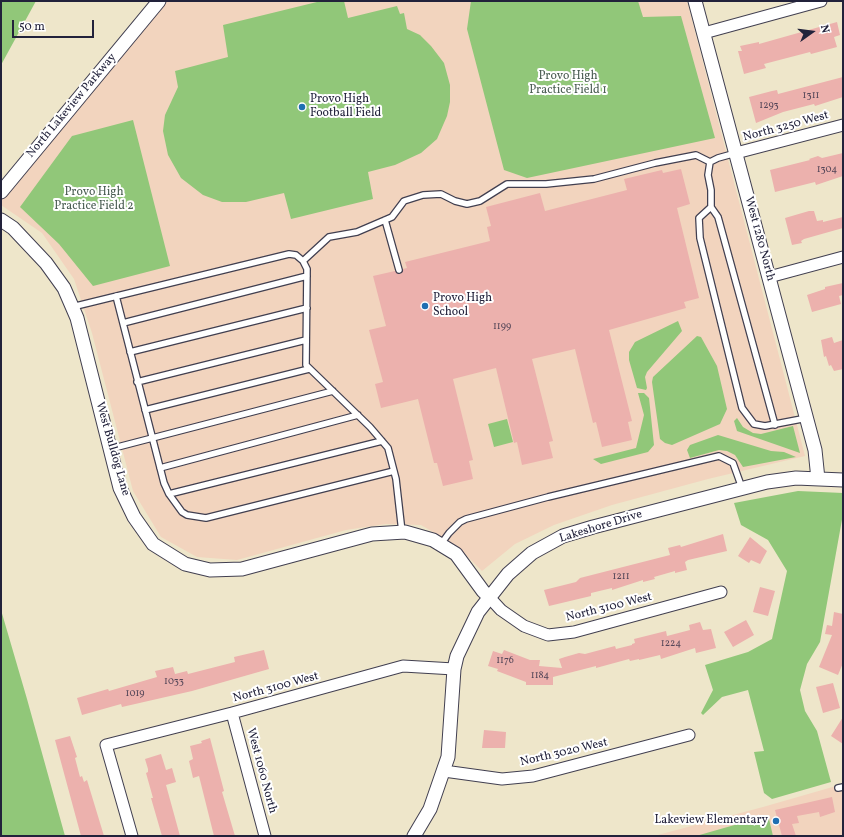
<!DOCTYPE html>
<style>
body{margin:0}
#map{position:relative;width:844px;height:837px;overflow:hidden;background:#eee6ca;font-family:Vollkorn,serif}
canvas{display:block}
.frame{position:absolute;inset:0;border:2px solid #22223b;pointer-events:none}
.north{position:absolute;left:792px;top:12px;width:40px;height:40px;-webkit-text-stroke:3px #fff;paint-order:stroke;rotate:76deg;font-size:11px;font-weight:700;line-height:16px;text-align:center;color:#22223b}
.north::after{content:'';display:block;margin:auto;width:14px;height:18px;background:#22223b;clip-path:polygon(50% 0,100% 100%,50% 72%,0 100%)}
.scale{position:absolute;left:12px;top:20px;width:82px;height:18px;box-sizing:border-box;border:2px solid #22223b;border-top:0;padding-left:5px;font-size:12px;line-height:14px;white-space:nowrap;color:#22223b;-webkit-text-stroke:3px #fff;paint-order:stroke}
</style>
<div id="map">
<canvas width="844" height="837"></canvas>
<div class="frame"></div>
<div class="north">N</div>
<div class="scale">50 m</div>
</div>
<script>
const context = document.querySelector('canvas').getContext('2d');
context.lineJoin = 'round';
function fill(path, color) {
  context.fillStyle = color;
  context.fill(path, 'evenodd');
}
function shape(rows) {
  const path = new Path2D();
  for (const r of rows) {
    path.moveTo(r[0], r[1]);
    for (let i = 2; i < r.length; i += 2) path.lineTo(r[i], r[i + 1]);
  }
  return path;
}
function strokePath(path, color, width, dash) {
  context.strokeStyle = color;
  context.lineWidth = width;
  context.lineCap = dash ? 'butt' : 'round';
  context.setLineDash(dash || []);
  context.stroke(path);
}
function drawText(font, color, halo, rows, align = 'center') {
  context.font = font + ' Vollkorn,serif';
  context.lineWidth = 4;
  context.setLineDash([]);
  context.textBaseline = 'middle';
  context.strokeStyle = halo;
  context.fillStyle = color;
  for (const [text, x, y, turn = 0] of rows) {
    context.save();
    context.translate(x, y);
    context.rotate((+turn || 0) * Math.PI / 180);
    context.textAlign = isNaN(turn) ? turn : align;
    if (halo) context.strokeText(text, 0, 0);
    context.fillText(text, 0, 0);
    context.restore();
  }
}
fill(shape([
 [156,1,687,1,805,456,708,479,612,505,554,525,515,544,482,571,457,546,421,525,386,524,346,530,237,560,197,557,161,537,133,491,92,333,74,279,42,233,1,205,1,183],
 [843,784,843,836,654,836,763,807]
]), '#f2d4be');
fill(shape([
 [1,1,36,1,1,65],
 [321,1,344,1,348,18,397,6,400,14,404,13,407,29,420,35,431,46,444,63,450,85,450,102,447,116,437,139,421,153,395,165,368,172,373,199,291,219,284,193,246,202,222,202,203,195,181,178,168,155,163,131,165,115,178,87,175,71,228,57,223,25],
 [471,1,638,1,643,17,681,16,715,138,527,178,504,170,467,29],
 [133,120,170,266,93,286,59,244,20,207,72,136],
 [678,321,682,331,647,372,645,377,647,388,646,390,637,388,629,360,629,352,635,342],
 [697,336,701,337,717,366,727,409,720,424,672,445,665,443,660,439,652,382,653,377],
 [638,393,644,393,649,398,654,445,648,452,601,464,593,459,636,448,644,415],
 [737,418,743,427,753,433,761,434,793,426,800,453,737,431,734,421],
 [507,419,513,442,494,447,488,424],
 [718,435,771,451,784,452,796,457,743,467,735,455,727,451,719,450,690,458,687,450,690,445],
 [798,491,843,493,843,514,820,642,807,664,800,690,805,711,817,731,831,782,772,799,764,793,754,752,764,751,748,690,722,697,703,715,701,713,713,690,705,665,748,652,772,639,787,571,768,540,741,525,734,503],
 [1,610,27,699,65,836,1,836],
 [769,819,773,836,696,836,738,824,742,825]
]), '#91c779');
fill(shape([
 [837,22,840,35,834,37,837,47,811,54,810,52,764,64,766,68,744,74,738,51,742,51,740,46,759,42,759,44],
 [843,77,843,97,815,106,814,104,783,112,756,123,749,97,772,91,777,90,778,94],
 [843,153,843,176,816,185,815,182,775,192,770,170,810,160,809,159,818,156,822,158],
 [681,169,690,204,677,208,699,298,684,302,686,308,609,330,632,421,628,422,632,440,602,447,596,422,593,423,575,349,532,359,553,441,549,442,553,458,522,465,517,442,514,443,496,368,453,379,473,460,469,461,473,479,443,486,437,463,434,463,418,399,381,408,375,384,383,382,369,330,386,326,373,276,395,271,401,274,403,269,407,268,405,262,490,241,487,227,491,226,486,207,540,193,545,211,627,190,624,179,662,170,663,173],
 [809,211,814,211,817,221,823,220,823,222,843,217,843,228,804,239,801,241,802,243,792,245,785,218],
 [843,283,843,295,839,296,841,304,812,312,807,295,825,289,825,287],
 [832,337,834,343,843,340,843,369,834,371,831,365,829,366,826,356,824,357,821,340],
 [723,534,727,551,688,560,685,562,687,570,675,573,675,571,654,577,655,579,643,582,643,580,612,590,612,588,591,593,591,596,549,606,544,590,576,582,580,578,670,555,668,548,680,545,681,547],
 [750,537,767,551,760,564,751,560,749,563,738,556],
 [760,587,775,591,768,616,753,612],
 [834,612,843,614,843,663,838,675,819,667,832,635,825,634,827,625,832,626],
 [746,620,754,635,733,647,724,632],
 [700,622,703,630,711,629,716,648,696,653,695,648,661,659,660,655,639,660,639,659,630,661,629,659,596,668,596,666,553,677,553,685,526,685,526,682,497,671,498,669,488,666,493,651,502,654,504,650,530,660,540,660,539,666,562,668,559,659,565,657,579,653,585,654,615,646,616,649,632,645,632,644,635,643,634,639,666,631,667,636,690,630,689,625],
 [264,650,269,669,192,691,122,707,121,704,82,715,77,698,108,689,109,691,157,677,155,671,173,667,175,674,187,671,188,674,235,662,234,657],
 [833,683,840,708,823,713,816,687],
 [843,717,843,744,831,736],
 [484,730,506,732,505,748,482,748],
 [70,736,77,757,75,758,80,777,82,776,84,782,87,780,104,836,81,836,55,740],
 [210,738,224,791,222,792,235,836,214,836,199,776,193,778,189,761,193,759,190,746,202,743,201,741],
 [161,754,166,770,172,768,176,782,166,785,180,836,162,836,151,798,153,798,146,773,148,772,148,769,145,759],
 [832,797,835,812,820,817,819,812,797,816,799,823,792,824,796,836,782,836,775,810]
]), '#ecb1ad');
const service = shape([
 [736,153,718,158,710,162,708,175,711,190,711,207,699,218,700,238,742,408,754,424,765,426,807,418],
 [711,207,718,217,775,425],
 [385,220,399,270],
 [303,261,329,237,357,232,392,217,404,201,423,195,441,194,455,201,467,204,480,201,507,184,546,184,594,179,655,163,696,155,710,162],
 [116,296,164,483,169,494,182,512,187,515,206,518,394,471],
 [72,307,289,254,296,255,303,261,307,269,306,365,370,427,388,448,396,479,402,532],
 [123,323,307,276],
 [130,352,307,308],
 [137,382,306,340],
 [145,410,309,369],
 [110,449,333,391],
 [160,468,358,415],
 [169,494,382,441],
 [441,544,449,533,460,522,466,519,548,497,719,456,733,463,742,488],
 [838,788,843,787]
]);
const minor = shape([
 [704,33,821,1],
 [736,153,843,125],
 [769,277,843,257],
 [489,597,501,610,524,626,548,635,574,632,721,592],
 [232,713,265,836],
 [444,771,502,779,533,776,689,735],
 [132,836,106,745,232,713,403,666,454,669]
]);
const tertiary = shape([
 [695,1,815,450,818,479],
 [1,192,159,1],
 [1,220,13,228,46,263,64,288,77,318,120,488,134,517,153,544,185,564,210,570,242,569,372,534,405,532,433,540,456,554,483,591,489,597],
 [414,836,430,809,448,757,454,669,457,656,478,612,508,574,532,553,563,536,593,527,767,482,796,478,843,480]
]);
strokePath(service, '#413f50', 8);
strokePath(minor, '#413f50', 13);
strokePath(tertiary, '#413f50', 15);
strokePath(service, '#fff', 5.5);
strokePath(minor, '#fff', 11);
strokePath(tertiary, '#fff', 13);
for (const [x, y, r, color] of [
 [302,107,4,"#1f6fb2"],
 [425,306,4,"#1f6fb2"],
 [776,821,4,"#1f6fb2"]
]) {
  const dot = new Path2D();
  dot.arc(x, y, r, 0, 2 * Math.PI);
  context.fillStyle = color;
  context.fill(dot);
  strokePath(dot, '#fff', 1.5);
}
drawText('10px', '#544658', null, [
 ["1311",811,96],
 ["1293",769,106],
 ["1304",827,170],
 ["1199",502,327],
 ["1211",621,577],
 ["1224",671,644],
 ["1176",505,661],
 ["1184",540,676],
 ["1033",174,682],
 ["1019",135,694]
]);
drawText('12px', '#495c51', '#fff', [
 ["Provo High",568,77],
 ["Practice Field 1",568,91],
 ["Provo High",94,193],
 ["Practice Field 2",94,207]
]);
drawText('12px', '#22223b', '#fff', [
 ["Provo High",310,100],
 ["Football Field",310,114],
 ["Provo High",433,299],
 ["School",433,313],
 ["Lakeview Elementary",768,821,"right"]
], 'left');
drawText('12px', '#22223b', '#fff', [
 ["North Lakeview Parkway",72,106,-50],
 ["North 3250 West",786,127,-15],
 ["West 1280 North",759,239,75],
 ["West Bulldog Lane",112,449,74],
 ["Lakeshore Drive",601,527,-17],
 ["North 3100 West",609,608,-14],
 ["North 3100 West",276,688,-15],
 ["North 3020 West",564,753,-13],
 ["West 1060 North",261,771,75]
]);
</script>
